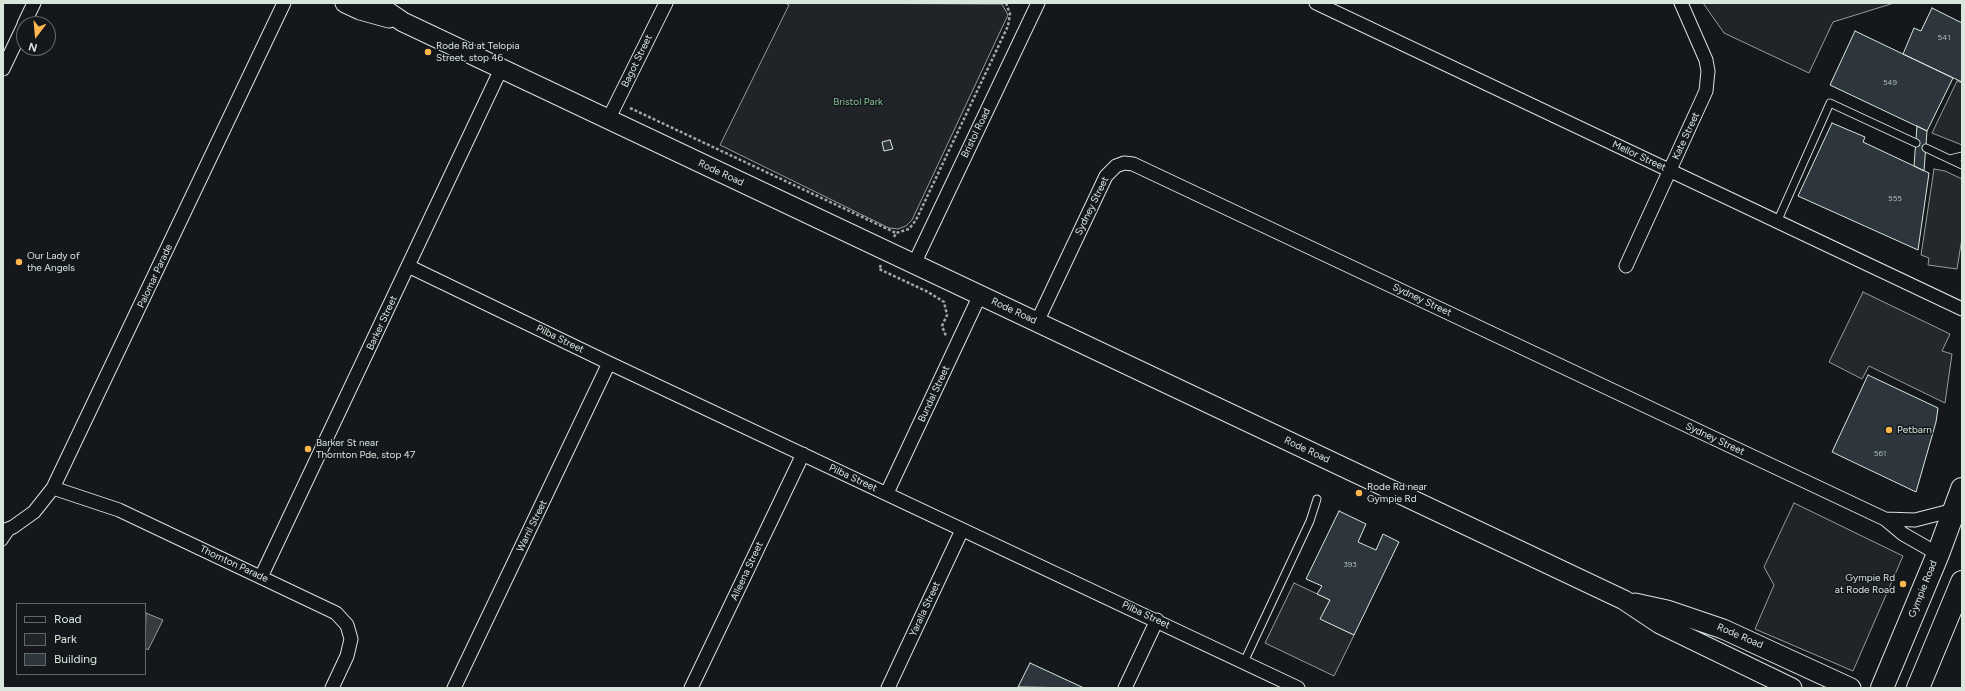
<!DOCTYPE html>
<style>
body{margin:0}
#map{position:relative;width:1965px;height:691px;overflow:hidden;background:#14181c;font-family:Figtree,sans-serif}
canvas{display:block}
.frame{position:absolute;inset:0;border:4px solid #d8e6dc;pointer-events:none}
.legend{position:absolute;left:16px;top:603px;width:130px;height:72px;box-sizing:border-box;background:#14181c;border:1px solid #626a69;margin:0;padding:5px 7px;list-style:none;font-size:12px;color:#d8e6dc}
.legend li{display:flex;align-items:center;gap:8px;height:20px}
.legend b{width:20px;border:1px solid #626a69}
.north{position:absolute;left:16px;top:16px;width:40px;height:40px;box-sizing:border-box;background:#14181c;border:1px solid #626a69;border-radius:50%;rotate:196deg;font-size:11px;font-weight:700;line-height:16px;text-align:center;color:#d8e6dc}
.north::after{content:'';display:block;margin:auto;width:14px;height:18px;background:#ffb74d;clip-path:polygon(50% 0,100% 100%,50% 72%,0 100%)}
</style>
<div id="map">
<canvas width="1965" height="691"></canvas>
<div class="frame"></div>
<ul class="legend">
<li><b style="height:5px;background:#14181c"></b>Road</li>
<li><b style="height:11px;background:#202428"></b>Park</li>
<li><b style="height:11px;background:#2c363c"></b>Building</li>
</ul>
<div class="north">N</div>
</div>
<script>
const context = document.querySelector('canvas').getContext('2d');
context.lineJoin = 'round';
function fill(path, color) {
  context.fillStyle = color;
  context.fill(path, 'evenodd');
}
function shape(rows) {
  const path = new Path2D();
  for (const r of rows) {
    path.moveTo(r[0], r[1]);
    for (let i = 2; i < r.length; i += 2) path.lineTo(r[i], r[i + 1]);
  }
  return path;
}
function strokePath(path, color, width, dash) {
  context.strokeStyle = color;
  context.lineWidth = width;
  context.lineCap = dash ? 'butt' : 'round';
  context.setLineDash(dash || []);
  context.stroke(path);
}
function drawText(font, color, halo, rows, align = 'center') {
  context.font = font + ' Figtree,sans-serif';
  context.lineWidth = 3;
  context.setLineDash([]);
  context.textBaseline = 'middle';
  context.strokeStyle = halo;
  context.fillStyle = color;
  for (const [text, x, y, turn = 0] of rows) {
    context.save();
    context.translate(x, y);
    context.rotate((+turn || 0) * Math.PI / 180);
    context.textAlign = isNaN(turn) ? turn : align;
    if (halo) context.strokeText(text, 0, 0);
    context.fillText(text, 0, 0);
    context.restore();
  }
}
const green = shape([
 [785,3,1002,4,1008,15,912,220,906,226,898,229,889,228,720,145,789,5,785,3],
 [1703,3,1894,3,1833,22,1809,73,1724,33,1703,3],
 [1794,503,1903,556,1853,671,1755,629,1774,585,1764,567,1794,503]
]);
fill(green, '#202428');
strokePath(green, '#939e99', 1);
const parking = shape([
 [1957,81,1962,83,1962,145,1932,133,1957,81],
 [1934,169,1945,171,1962,179,1962,238,1957,269,1928,265,1929,258,1921,255,1934,169],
 [1863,292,1950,334,1942,351,1952,354,1945,403,1869,366,1862,379,1829,362,1863,292],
 [1294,583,1330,600,1321,619,1354,635,1334,676,1265,643,1294,583]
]);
fill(parking, '#24282b');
strokePath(parking, '#939e99', 1);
const water = shape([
 [146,613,163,620,148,650,145,648,146,613]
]);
fill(water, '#363b3e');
strokePath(water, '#939e99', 1);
const building = shape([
 [1932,8,1962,23,1962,82,1903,54,1914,28,1921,31,1932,8],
 [1855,31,1953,78,1927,131,1830,85,1855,31],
 [1832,123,1865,137,1863,142,1929,173,1918,250,1798,196,1832,123],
 [1917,126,1927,131,1924,171,1914,166,1917,126],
 [890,140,893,149,884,151,882,142,890,140],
 [1868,375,1938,408,1936,422,1916,492,1832,452,1868,375],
 [1339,511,1366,524,1358,542,1376,550,1383,534,1399,542,1354,635,1320,619,1330,600,1317,594,1322,586,1306,579,1339,511],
 [1030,663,1084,688,1018,687,1030,663]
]);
fill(building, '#2c363c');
strokePath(building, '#d8e6dc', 1);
const service = shape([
 [1926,148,1962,165],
 [1950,159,1962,156],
 [1777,222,1830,103,1916,143],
 [3,542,12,529],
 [1244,662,1310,521,1317,499]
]);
const minor = shape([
 [1316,3,1962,309],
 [24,24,34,3],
 [3,69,24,25],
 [608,120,666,3],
 [914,264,1038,3],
 [408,266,609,363,1298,688],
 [1626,266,1706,91,1708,71,1706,60,1681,3],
 [1037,322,1106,176,1116,166,1124,163,1133,164,1885,519,1903,534,1938,554],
 [53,488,119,510,336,613,347,625,351,639,347,656,332,688],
 [887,493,980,295],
 [1885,519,1915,520,1954,510],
 [3,531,13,527,34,512,53,488,284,3],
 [261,577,501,69],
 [454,688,609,363],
 [691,688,803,454],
 [888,688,962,530],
 [1125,688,1157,620]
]);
const secondary = shape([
 [345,3,360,10,389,18],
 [375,3,403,22,1624,600,1660,624,1792,688],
 [1635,603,1667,610,1723,629,1851,688]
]);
const trunk = shape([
 [1882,688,1938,554,1962,489],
 [1918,688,1962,582]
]);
strokePath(service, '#d8e6dc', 9);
strokePath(minor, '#d8e6dc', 15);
strokePath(secondary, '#d8e6dc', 21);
strokePath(trunk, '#d8e6dc', 24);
strokePath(shape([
 [630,108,896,233],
 [894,237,896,233,909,229,916,220,1008,26,1010,14,1006,3],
 [881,265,879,269,928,292,944,302,947,315,942,326,946,336]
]), '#9da8a2', 2.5, [3, 2]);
strokePath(service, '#14181c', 7);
strokePath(minor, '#14181c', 13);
strokePath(secondary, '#14181c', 19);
strokePath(trunk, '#14181c', 22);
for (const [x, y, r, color] of [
 [428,52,4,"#ffb74d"],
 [19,262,4,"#ffb74d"],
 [1889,430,4,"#ffb74d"],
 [308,449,4,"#ffb74d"],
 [1359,493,4,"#ffb74d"],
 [1903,584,4,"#ffb74d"]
]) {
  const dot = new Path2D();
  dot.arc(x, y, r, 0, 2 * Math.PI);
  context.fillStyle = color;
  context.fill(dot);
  strokePath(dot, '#14181c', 1.5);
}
drawText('8px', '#adbab4', null, [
 ["541",1944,38],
 ["549",1890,83],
 ["555",1895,199],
 ["561",1880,454],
 ["393",1350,565]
]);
drawText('10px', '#d8e6dc', '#14181c', [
 ["Rode Rd at Telopia",436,46],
 ["Street, stop 46",436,58],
 ["Our Lady of",27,256],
 ["the Angels",27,268],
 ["Petbarn",1897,430],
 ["Barker St near",316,443],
 ["Thornton Pde, stop 47",316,455],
 ["Rode Rd near",1367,487],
 ["Gympie Rd",1367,499],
 ["Gympie Rd",1895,578,"right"],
 ["at Rode Road",1895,590,"right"]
], 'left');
drawText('10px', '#d8e6dc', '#14181c', [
 ["Bagot Street",637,61,-64],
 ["Bristol Road",976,133,-64],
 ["Kate Street",1686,136,-65],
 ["Mellor Street",1639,156,25],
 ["Rode Road",721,173,25],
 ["Sydney Street",1092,206,-64],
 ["Palomar Parade",155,276,-65],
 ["Sydney Street",1422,300,25],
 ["Rode Road",1014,311,25],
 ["Barker Street",382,323,-65],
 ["Pilba Street",560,339,26],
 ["Bundal Street",934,394,-65],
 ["Sydney Street",1715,439,25],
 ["Rode Road",1307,450,25],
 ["Pilba Street",853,478,25],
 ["Warril Street",532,526,-64],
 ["Thornton Parade",234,564,25],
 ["Alleena Street",747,571,-65],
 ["Gympie Road",1923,589,-68],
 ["Yaralla Street",925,609,-65],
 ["Pilba Street",1146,615,25],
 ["Rode Road",1740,636,23]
]);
drawText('10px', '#8ac095', '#14181c', [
 ["Bristol Park",858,102]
]);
</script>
